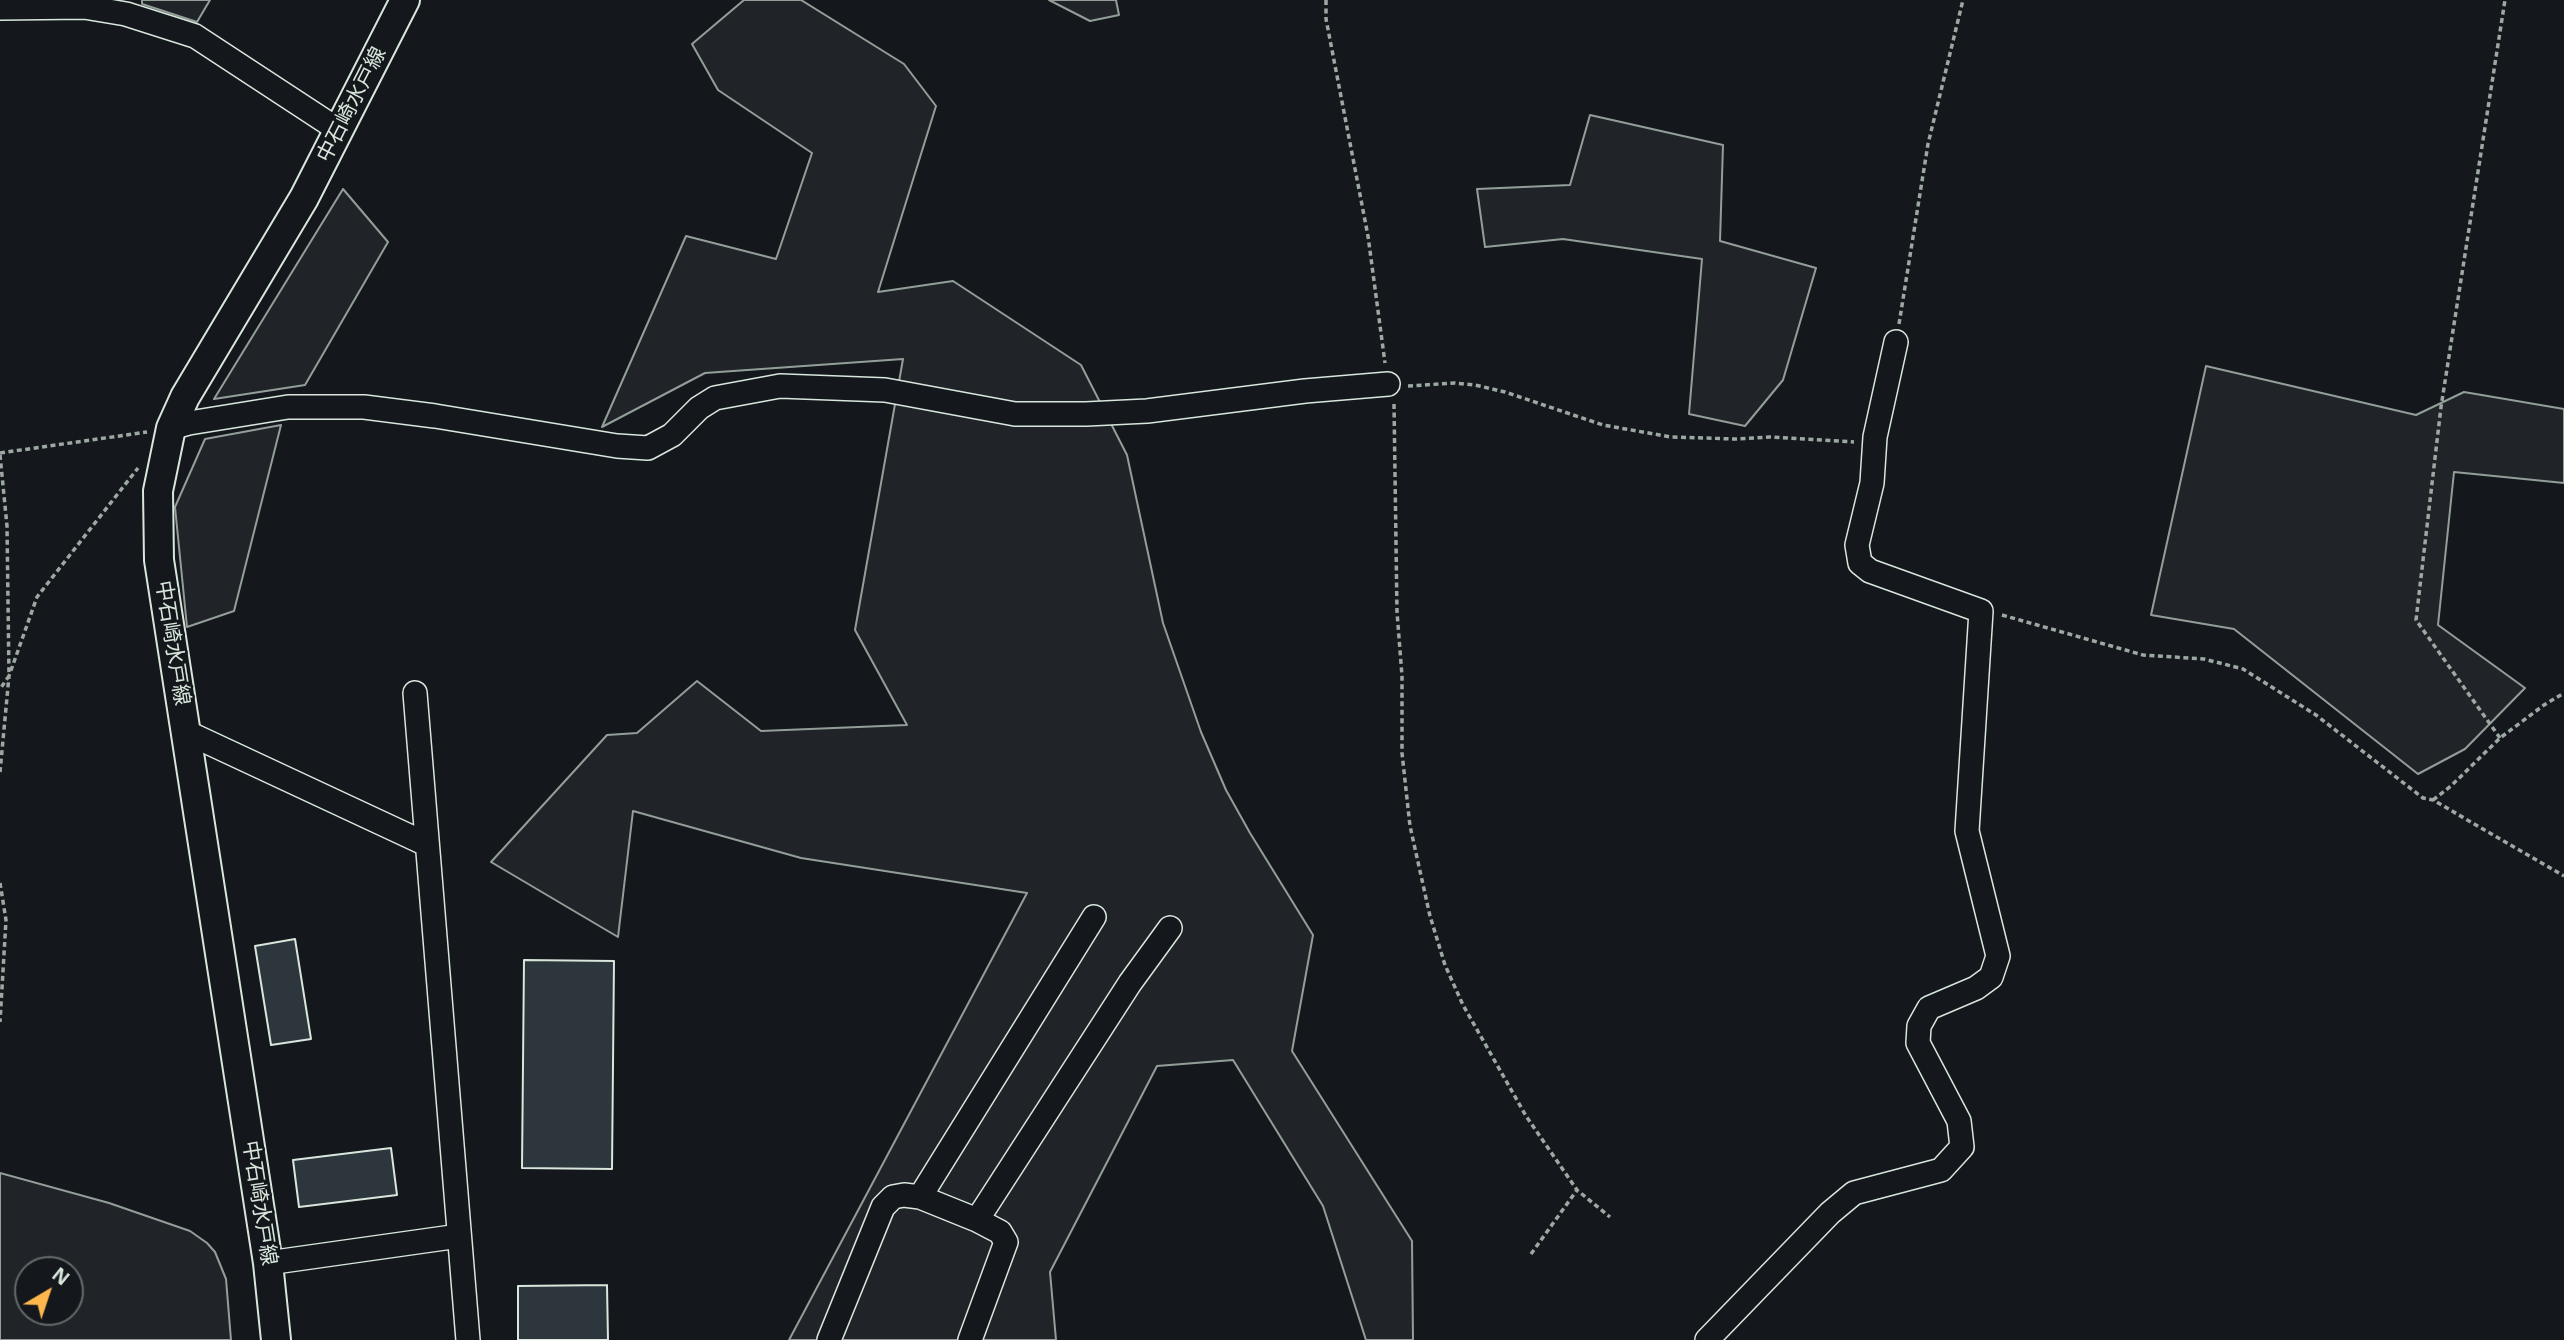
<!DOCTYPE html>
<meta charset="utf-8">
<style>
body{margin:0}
#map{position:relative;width:2564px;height:1340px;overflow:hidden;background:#14181c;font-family:"Noto Sans",sans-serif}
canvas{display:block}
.north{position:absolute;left:14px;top:1256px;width:70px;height:70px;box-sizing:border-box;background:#14181c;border:2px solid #626a69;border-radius:50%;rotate:39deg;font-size:19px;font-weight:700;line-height:28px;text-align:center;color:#d8e6dc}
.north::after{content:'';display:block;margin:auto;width:24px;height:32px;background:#ffb74d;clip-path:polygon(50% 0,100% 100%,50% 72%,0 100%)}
</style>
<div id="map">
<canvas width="2564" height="1340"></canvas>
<div class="north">N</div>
</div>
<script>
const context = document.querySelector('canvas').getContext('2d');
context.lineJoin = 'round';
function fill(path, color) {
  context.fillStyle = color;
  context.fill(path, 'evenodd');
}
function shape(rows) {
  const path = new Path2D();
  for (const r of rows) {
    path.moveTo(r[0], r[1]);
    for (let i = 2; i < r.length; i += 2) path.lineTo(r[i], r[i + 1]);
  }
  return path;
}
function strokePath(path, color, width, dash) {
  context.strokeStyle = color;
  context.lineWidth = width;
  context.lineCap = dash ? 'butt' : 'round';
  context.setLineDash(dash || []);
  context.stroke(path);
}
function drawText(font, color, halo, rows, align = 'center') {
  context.font = font + ' "Noto Sans","Noto Sans JP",sans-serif';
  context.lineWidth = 5;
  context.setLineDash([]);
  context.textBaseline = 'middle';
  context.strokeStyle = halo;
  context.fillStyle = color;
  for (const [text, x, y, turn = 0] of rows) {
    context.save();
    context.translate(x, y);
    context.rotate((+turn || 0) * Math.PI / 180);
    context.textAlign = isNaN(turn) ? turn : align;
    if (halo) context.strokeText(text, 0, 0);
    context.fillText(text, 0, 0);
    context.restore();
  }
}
const green = shape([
 [142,0,210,0,197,22,142,4,142,0],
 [744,0,801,0,904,64,936,106,878,292,953,281,1081,365,1127,455,1163,623,1201,732,1226,790,1250,833,1313,935,1292,1051,1412,1241,1413,1340,1366,1340,1323,1206,1233,1060,1157,1066,1050,1272,1056,1340,789,1340,1027,893,801,858,633,811,618,937,491,862,607,735,637,733,697,681,761,731,907,725,855,630,903,359,705,373,602,427,686,236,776,259,812,153,718,90,692,44,744,0],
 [1049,0,1116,0,1119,15,1090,21,1049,0],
 [1590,115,1723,145,1720,241,1816,268,1783,380,1745,426,1689,414,1702,259,1563,239,1485,247,1477,189,1570,185,1590,115],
 [343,189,388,242,305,385,214,399,343,189],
 [2206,366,2416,415,2464,392,2564,409,2564,483,2454,472,2438,625,2525,688,2465,749,2418,774,2234,629,2151,615,2206,366],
 [281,425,234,611,187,627,175,507,205,439,281,425],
 [0,1173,109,1203,190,1231,207,1243,215,1252,226,1279,231,1340,0,1340,0,1173],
 [28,1270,70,1270,70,1312,28,1312,28,1270]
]);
fill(green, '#202428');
strokePath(green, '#939e99', 2);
const building = shape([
 [295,939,311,1039,271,1045,255,946,295,939],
 [524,960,614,961,612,1169,522,1168,524,960],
 [391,1148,397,1195,299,1207,293,1160,391,1148],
 [607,1285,608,1340,518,1340,518,1286,607,1285]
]);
fill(building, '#2c363c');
strokePath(building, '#d8e6dc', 2);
const minor = shape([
 [0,8,84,7,126,14,195,36,340,131],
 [171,428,189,423,288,407,364,407,435,416,617,446,648,448,672,435,699,408,715,398,780,386,885,390,1015,414,1086,414,1147,411,1305,391,1388,384],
 [415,693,468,1340],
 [186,732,426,844],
 [920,1197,1094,917],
 [977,1220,1130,983,1170,928],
 [268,1263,459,1236],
 [829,1340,883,1207,893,1197,904,1195,920,1197,977,1220,1000,1232,1006,1242,970,1340],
 [1707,1340,1830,1213,1854,1193,1941,1170,1962,1147,1959,1121,1918,1043,1919,1026,1929,1008,1976,988,1991,977,1998,956,1967,831,1981,611,1870,571,1860,563,1857,545,1872,483,1875,437,1896,342]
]);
const major = shape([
 [276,1340,268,1263,159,560,158,491,171,428,185,397,304,198,405,0]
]);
strokePath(minor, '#d8e6dc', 26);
strokePath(major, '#d8e6dc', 32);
strokePath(shape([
 [1326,0,1326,19,1368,236,1385,363],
 [1899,324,1928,144,1963,0],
 [1408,386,1455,383,1475,385,1505,392,1603,425,1671,437,1735,439,1770,437,1854,442],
 [1394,404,1397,612,1402,676,1402,753,1410,826,1430,916,1445,965,1463,1005,1526,1116,1577,1190,1610,1217],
 [0,453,147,432],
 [0,455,7,526,9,676,0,689],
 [2002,615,2143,655,2204,659,2243,669,2316,715,2423,798,2433,800,2564,876],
 [2500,738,2416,620,2441,407,2505,0],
 [0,772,9,676,37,597,138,468],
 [2433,800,2451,786,2500,738,2544,705,2564,693],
 [0,883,6,920,0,1022],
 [1531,1254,1577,1190]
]), '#9da8a2', 3.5, [5, 3.5]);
strokePath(minor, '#14181c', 23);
strokePath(major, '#14181c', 28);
drawText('21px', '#d8e6dc', '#14181c', [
 ["中石崎水戸線",352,105,-63],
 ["中石崎水戸線",172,643,81],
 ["中石崎水戸線",259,1203,81]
]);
</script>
